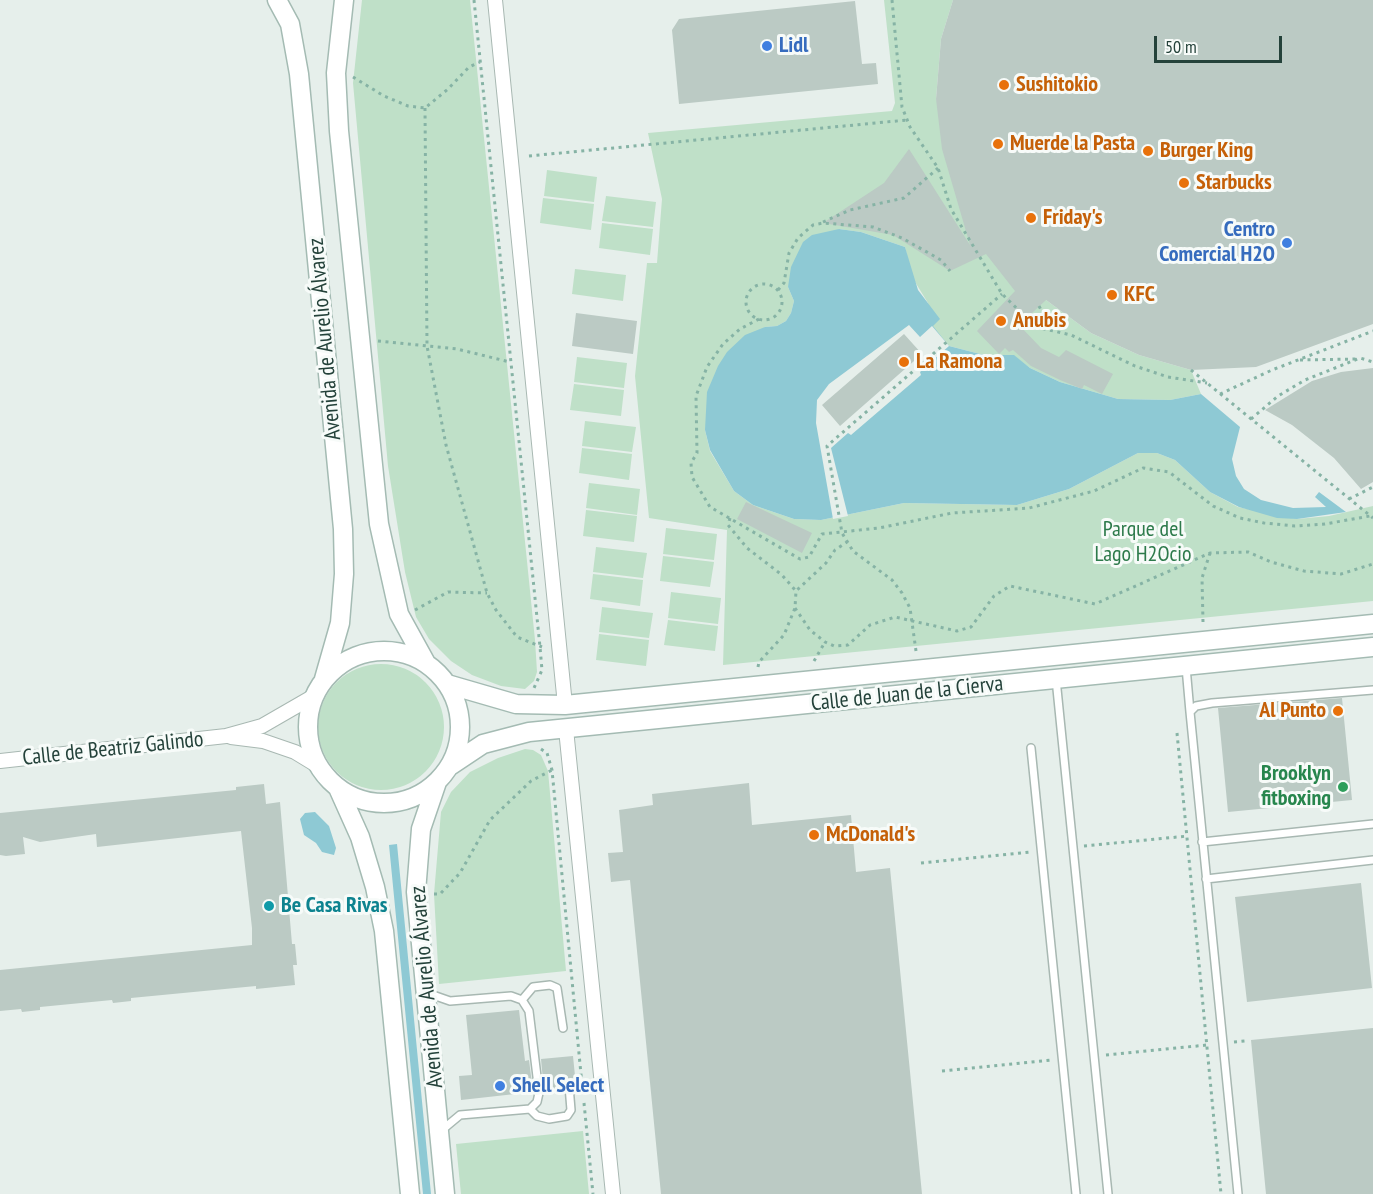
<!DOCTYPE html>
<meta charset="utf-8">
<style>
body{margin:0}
#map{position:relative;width:1373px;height:1194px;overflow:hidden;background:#e6efeb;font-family:"PT Sans Narrow",sans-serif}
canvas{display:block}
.scale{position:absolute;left:1154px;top:36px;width:128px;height:27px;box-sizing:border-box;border:3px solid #24423a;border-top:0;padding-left:8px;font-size:18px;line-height:21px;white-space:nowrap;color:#24423a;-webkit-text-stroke:4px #f7fbf9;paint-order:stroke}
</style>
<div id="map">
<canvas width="1373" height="1194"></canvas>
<div class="scale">50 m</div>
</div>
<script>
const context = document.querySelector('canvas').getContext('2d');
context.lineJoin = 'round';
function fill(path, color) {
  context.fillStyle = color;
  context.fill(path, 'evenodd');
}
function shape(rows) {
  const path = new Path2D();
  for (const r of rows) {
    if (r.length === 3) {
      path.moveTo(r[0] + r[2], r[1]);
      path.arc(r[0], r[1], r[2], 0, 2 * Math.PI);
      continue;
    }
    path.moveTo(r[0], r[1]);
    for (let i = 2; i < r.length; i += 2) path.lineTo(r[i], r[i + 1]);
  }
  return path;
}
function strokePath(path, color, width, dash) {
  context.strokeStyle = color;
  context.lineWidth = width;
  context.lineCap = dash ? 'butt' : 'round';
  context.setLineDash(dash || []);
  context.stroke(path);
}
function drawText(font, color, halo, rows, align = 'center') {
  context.font = font + ' "PT Sans Narrow",sans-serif';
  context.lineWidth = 6;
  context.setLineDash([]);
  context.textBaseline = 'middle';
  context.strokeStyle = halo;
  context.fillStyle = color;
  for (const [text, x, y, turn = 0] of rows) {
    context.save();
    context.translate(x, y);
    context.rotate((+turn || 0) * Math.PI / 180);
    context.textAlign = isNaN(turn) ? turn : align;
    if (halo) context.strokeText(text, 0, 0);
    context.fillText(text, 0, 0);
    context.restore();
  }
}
fill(shape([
 [362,0,470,0,535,640,537,672,534,681,525,689,501,686,472,675,451,661,429,639,416,617,405,572,388,466,353,83],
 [884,0,953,0,941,39,936,99,1046,300,1091,333,1139,355,1191,370,1201,394,1170,400,1118,399,1060,382,1030,368,1014,356,984,355,949,346,932,326,928,303,912,277,905,247,861,232,839,229,788,287,794,301,791,313,786,321,777,326,765,327,705,430,710,451,734,491,753,505,794,519,821,520,904,503,1017,505,1069,489,1138,453,1157,453,1175,460,1210,492,1238,507,1297,519,1329,516,1373,506,1373,601,723,665,727,530,649,518,635,376,647,263,657,263,662,199,648,133,892,111,895,103],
 [547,170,597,177,594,202,544,196],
 [606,196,656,202,653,227,602,221],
 [543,198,594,204,591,230,540,223],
 [602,223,653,229,650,255,599,248],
 [575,269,626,275,623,301,572,294],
 [577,357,627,363,624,388,574,382],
 [574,384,624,390,621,416,570,410],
 [585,421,636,427,632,452,582,446],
 [582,448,632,454,629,480,579,473],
 [589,483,640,489,637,515,586,508],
 [586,510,637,516,634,542,583,536],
 [666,528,717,534,714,560,663,554],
 [596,547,647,553,643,578,593,572],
 [663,556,714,562,710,587,660,581],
 [593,574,643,580,640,606,590,599],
 [671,592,721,598,718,624,668,618],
 [602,607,653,613,649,638,599,632],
 [668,620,718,626,715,651,664,645],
 [599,634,649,640,646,666,596,660],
 [381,727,63],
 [525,749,533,750,541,755,548,771,566,971,439,984,434,894,441,812,451,792,470,772,498,758],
 [583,1131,589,1194,461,1194,456,1144]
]), '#bfe0c8');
fill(shape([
 [839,229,861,232,905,247,918,290,940,319,933,326,949,346,984,355,1014,355,1030,368,1060,382,1118,399,1170,400,1201,394,1240,427,1232,459,1236,476,1244,489,1261,500,1293,508,1326,507,1315,497,1319,492,1346,512,1297,519,1277,518,1239,507,1210,492,1175,460,1157,453,1138,453,1069,489,1017,505,904,503,821,520,794,519,753,505,734,491,710,450,705,430,707,392,718,366,727,352,745,335,765,327,777,326,786,321,791,313,794,301,788,287,791,267,803,242,812,235],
 [315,812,329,826,336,848,334,855,322,852,316,843,304,835,300,819,305,813],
 [397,844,431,1194,423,1194,389,845]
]), '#8ec9d4');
fill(shape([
 [909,325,920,337,932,326,949,346,920,372,921,375,851,435,848,433,831,448,848,516,833,519,816,423,817,400,829,384]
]), '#e6efeb');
fill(shape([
 [953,0,1373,0,1373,324,1256,367,1191,370,1139,355,1091,333,1046,300,1019,325,1041,348,1059,357,1066,350,1113,374,1102,394,1084,385,1082,389,1060,380,1031,366,1013,350,1009,352,1005,348,999,354,977,331,1015,291,986,254,950,271,893,235,823,223,884,183,909,149,970,245,942,149,936,99,941,39],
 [855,1,862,64,876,63,878,84,679,104,672,30,679,19],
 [576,313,637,321,633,354,572,346],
 [904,334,922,354,840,426,822,405],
 [1373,368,1373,482,1361,489,1334,458,1292,425,1265,410,1312,381,1341,372],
 [746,502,812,533,802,553,737,519],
 [1342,698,1352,800,1228,812,1218,708],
 [749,783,752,825,851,815,856,872,890,868,922,1194,661,1194,630,880,611,882,608,853,623,852,619,810,653,805,652,794],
 [264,784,266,804,280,802,292,944,295,944,297,965,293,965,295,985,256,989,256,986,131,998,131,1001,113,1003,112,1000,40,1007,40,1010,22,1012,21,1009,0,1011,0,970,252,945,252,928,241,831,97,847,96,834,40,842,23,837,25,854,6,856,0,855,0,813,236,790,236,787],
 [1361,883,1372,988,1247,1002,1235,897],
 [519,1010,525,1061,529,1060,533,1092,461,1100,459,1076,472,1075,466,1015],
 [1373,1028,1373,1194,1266,1194,1251,1040],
 [573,1056,576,1086,568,1081,564,1084,563,1092,544,1091,541,1059]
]), '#bbcac4');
const lane = shape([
 [1186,667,1190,712],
 [1056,679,1108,1194],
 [1031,748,1076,1194],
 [1202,842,1373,824],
 [1206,879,1373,860],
 [430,994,450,1001,511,996,522,1000,529,1011,539,1093,537,1102,530,1109,460,1115,442,1130],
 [522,1000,533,987,550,985,557,988,563,1028],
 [530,1109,537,1116,549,1119,567,1116,571,1110,569,1086],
 [1238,1194,1190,712,1196,706,1212,703,1373,690]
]);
const street = shape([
 [495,0,565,705],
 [566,729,613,1194],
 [231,737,263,741,295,752,318,766],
 [0,761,226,736,262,726,314,696]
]);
const secondary = shape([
 [277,0,290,24,299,74,343,529,344,574,340,623,324,679],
 [344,0,336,73,339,131,379,524,399,614,426,663],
 [384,727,76],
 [447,684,516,704,565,705,1373,624],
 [450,766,483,744,529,732,1373,647],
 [437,782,421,829,416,892,445,1194],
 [338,788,360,837,375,887,384,931,410,1194]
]);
strokePath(lane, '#a8b8b2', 10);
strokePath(street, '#a8b8b2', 16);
strokePath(secondary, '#a4bbb3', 21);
strokePath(shape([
 [474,0,540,647,542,670,534,688],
 [892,0,902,107,910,127,938,168,951,209,1002,294,1036,327,1071,335,1135,366,1168,377,1207,383],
 [353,77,384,96,408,106,425,108,448,89,469,67,480,62],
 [425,108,427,346,446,445,487,593,496,610,517,637,542,647],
 [529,156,907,120],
 [823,222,850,210,904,198,938,168],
 [764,302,18],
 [778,290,784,283,789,253,798,238,813,225,823,223,873,227,902,238,941,260,950,271],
 [1039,306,1051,329],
 [759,319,740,329,723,344,707,367,696,396,697,453,691,463,692,477,710,507,800,559,809,557,822,534,879,528,952,513,1029,508,1094,491,1143,468,1169,472,1213,506,1240,518,1264,523,1295,526,1325,524,1370,516],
 [378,341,457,349,510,362],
 [1300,360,1356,359],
 [1191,370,1373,518],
 [1220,394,1272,370,1373,331],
 [1251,419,1278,396,1305,380,1360,358,1373,362],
 [1349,499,1373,487],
 [730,518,728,525,747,548,782,575,796,591],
 [795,608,810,630,825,642,834,646,848,645,870,625,895,617,957,631,971,627,994,596,1010,586,1095,604,1210,553,1248,552,1271,562,1304,571,1341,574,1373,564],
 [415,610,448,592,487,593],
 [1203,622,1202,578,1210,553],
 [916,651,910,608,902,593,892,580,853,551,842,533,827,446,1002,294],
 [814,661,825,642],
 [758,667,759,662,784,635,795,608,796,591,826,563,835,550,847,542],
 [1177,733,1221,1194],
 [541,749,547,753,552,770,582,1085],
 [1084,846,1188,836],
 [921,863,1030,852],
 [434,894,440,894,460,873,490,820,531,781,552,770],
 [1234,1042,1245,1041],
 [1106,1055,1207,1045],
 [942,1071,1052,1060],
 [584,1103,593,1194]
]), '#86b3a5', 3, [3, 4.5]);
strokePath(lane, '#fff', 7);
strokePath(street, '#fff', 14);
strokePath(secondary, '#fff', 18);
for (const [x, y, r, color] of [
 [767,46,6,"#3f7fe0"],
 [1004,85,6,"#e8710a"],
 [998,144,6,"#e8710a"],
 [1148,151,6,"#e8710a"],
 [1184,183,6,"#e8710a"],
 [1031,218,6,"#e8710a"],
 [1287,243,6,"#3f7fe0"],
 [1112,295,6,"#e8710a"],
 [1001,321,6,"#e8710a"],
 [904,362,6,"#e8710a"],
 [1338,711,6,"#e8710a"],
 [1343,787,6,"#2e9e5b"],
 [814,835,6,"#e8710a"],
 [269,906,6,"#0f9aa8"],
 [500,1086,6,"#3f7fe0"]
]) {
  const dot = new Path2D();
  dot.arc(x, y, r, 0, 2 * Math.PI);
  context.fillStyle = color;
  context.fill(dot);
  strokePath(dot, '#f7fbf9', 2);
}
drawText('bold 22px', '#366cbe', '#f7fbf9', [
 ["Lidl",779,46],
 ["Centro",1275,230,"right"],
 ["Comercial H2O",1275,255,"right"],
 ["Shell Select",512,1086]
], 'left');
drawText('bold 22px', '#c56008', '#f7fbf9', [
 ["Sushitokio",1016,85],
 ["Muerde la Pasta",1010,144],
 ["Burger King",1160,151],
 ["Starbucks",1196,183],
 ["Friday's",1043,218],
 ["KFC",1124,295],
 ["Anubis",1013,321],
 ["La Ramona",916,362],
 ["Al Punto",1326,711,"right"],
 ["McDonald's",826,835]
], 'left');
drawText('22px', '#24423a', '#f7fbf9', [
 ["Avenida de Aurelio Álvarez",325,339,-95],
 ["Calle de Juan de la Cierva",907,694,-6],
 ["Calle de Beatriz Galindo",113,749,-6],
 ["Avenida de Aurelio Álvarez",427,987,-95]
]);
drawText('22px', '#2d7a4b', '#f7fbf9', [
 ["Parque del",1143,530],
 ["Lago H2Ocio",1143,555]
]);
drawText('bold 22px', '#27864d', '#f7fbf9', [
 ["Brooklyn",1331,774],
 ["fitboxing",1331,799]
], 'right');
drawText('bold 22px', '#0d838f', '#f7fbf9', [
 ["Be Casa Rivas",281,906]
], 'left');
</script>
